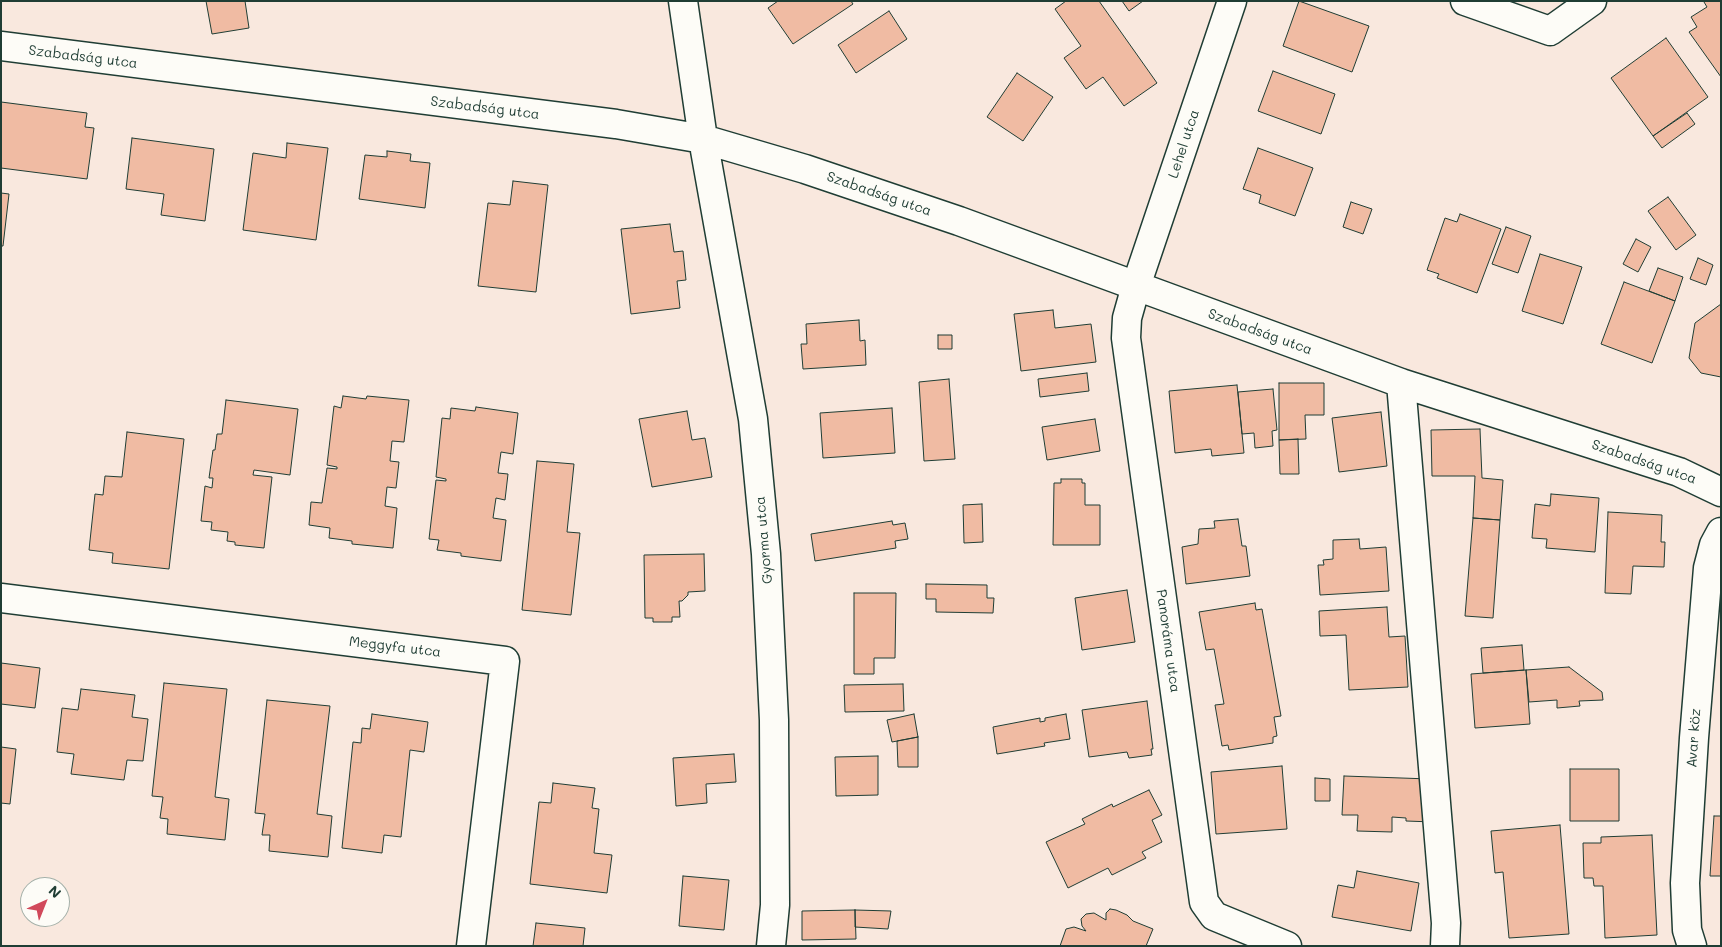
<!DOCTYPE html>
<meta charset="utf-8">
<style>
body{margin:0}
#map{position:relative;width:1722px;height:947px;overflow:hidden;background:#f9e8de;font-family:Mali,sans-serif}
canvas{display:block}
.frame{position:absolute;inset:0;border:2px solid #1f3d34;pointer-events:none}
.north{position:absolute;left:20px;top:877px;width:50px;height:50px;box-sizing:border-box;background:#fdfcf7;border:1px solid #a4b0a9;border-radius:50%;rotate:44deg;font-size:14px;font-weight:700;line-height:20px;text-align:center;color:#1f3d34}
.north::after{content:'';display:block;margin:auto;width:18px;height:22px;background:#d1495b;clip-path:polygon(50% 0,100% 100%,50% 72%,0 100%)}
</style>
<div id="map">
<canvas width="1722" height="947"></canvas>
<div class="frame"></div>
<div class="north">N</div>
</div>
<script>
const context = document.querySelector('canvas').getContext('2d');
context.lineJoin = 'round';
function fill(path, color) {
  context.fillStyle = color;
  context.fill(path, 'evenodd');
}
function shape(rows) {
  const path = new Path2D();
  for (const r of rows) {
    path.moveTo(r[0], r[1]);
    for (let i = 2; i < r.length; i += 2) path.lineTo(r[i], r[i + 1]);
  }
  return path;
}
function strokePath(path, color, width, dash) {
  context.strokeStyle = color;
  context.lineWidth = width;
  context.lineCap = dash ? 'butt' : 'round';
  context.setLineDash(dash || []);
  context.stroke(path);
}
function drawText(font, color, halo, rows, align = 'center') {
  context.font = font + ' Mali,sans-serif';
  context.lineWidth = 4.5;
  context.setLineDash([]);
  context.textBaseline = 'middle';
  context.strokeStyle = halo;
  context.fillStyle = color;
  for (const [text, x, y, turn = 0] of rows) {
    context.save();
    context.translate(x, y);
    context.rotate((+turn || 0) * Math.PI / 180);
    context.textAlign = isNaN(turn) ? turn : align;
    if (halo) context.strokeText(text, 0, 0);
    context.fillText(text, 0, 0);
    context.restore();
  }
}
const building = shape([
 [206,1,245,1,249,28,212,34,206,1],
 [778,1,851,1,853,4,793,44,768,8,778,1],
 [1066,1,1099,1,1157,83,1124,106,1103,77,1086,89,1064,58,1081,46,1055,9,1066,1],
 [1122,1,1143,1,1129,11,1122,1],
 [1299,1,1369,26,1352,72,1283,46,1299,1],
 [1705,1,1721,1,1721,77,1689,32,1697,27,1691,17,1707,7,1704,2,1705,1],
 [889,11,907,39,856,73,838,45,889,11],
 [1666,38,1708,97,1653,136,1611,78,1666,38],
 [1273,71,1335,94,1321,134,1258,111,1273,71],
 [1017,73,1053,97,1023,141,987,117,1017,73],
 [1,102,87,113,85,127,94,128,87,179,1,168,1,102],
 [1687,113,1695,124,1662,148,1653,136,1687,113],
 [132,138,214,149,205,221,161,215,164,194,126,189,132,138],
 [287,143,328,148,316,240,243,230,253,153,286,158,287,143],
 [1258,148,1313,168,1295,216,1259,203,1261,195,1243,189,1258,148],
 [387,151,411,154,410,161,430,163,425,208,359,199,365,155,387,157,387,151],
 [513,181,548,185,536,292,478,286,488,203,510,205,513,181],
 [1,193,9,194,3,246,1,246,1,193],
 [1668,197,1696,235,1676,250,1648,211,1668,197],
 [1351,202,1372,209,1363,234,1343,227,1351,202],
 [1460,214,1501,229,1477,293,1437,278,1439,274,1427,270,1445,218,1457,222,1460,214],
 [670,224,674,252,683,251,686,280,677,281,680,308,631,314,621,229,670,224],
 [1506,227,1531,236,1518,273,1492,264,1506,227],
 [1636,239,1651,247,1638,272,1623,264,1636,239],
 [1540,254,1582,267,1563,324,1522,311,1540,254],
 [1698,258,1713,265,1706,285,1690,279,1698,258],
 [1658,268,1683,277,1675,301,1649,291,1658,268],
 [1624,282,1675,301,1652,363,1601,344,1624,282],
 [1721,304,1721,377,1701,373,1689,358,1695,323,1721,304],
 [1053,310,1055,328,1091,324,1096,362,1021,371,1014,314,1053,310],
 [859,320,860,341,865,340,866,365,803,369,801,344,807,344,806,324,859,320],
 [938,335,952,335,952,349,938,349,938,335],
 [1087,373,1089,391,1040,397,1038,379,1087,373],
 [949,379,955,459,924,461,919,382,949,379],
 [1279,383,1324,383,1324,415,1305,415,1306,439,1279,440,1279,383],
 [1237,385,1244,453,1212,456,1211,449,1175,453,1169,391,1237,385],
 [1273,389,1277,430,1272,431,1273,446,1255,448,1254,433,1242,434,1238,392,1273,389],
 [343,396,366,399,367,396,409,400,404,442,392,441,390,461,399,462,396,488,387,487,385,506,397,508,393,548,352,544,352,541,329,538,330,528,309,525,311,502,322,503,327,468,337,469,337,467,327,465,334,406,341,408,343,396],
 [226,400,298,409,290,475,254,470,253,475,272,477,264,548,235,545,235,542,227,541,228,532,211,530,212,522,201,521,205,486,212,488,213,478,209,478,213,450,215,450,217,434,222,434,226,400],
 [476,407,518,413,513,454,501,452,498,473,508,474,505,500,496,498,493,518,506,520,501,561,461,556,461,553,437,550,439,540,429,539,436,480,446,481,446,479,436,477,442,418,450,419,451,408,475,411,476,407],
 [892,408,895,453,823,458,820,413,892,408],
 [687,411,692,440,705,438,712,477,652,487,639,419,687,411],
 [1381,412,1387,466,1339,472,1332,418,1381,412],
 [1095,419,1100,451,1047,460,1042,427,1095,419],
 [1480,429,1482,478,1503,480,1500,520,1473,518,1475,476,1432,476,1431,430,1480,429],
 [127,432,184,439,169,569,112,563,113,553,89,550,95,494,103,495,105,476,122,477,127,432],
 [1298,439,1299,474,1280,474,1279,440,1298,439],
 [537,461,574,464,567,532,580,533,571,615,522,610,537,461],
 [1061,479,1082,479,1082,483,1085,483,1085,505,1100,505,1100,545,1053,545,1054,483,1061,483,1061,479],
 [1551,494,1599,498,1595,552,1546,548,1547,539,1532,538,1535,504,1550,506,1551,494],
 [982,504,983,542,964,543,963,505,982,504],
 [1608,512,1662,515,1661,542,1665,542,1664,567,1633,566,1631,594,1605,593,1608,512],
 [1473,518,1500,520,1493,618,1465,616,1473,518],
 [1238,519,1242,546,1246,546,1250,576,1186,584,1182,547,1198,544,1199,529,1215,528,1214,521,1238,519],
 [892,521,893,525,905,523,908,539,895,541,896,548,815,561,811,534,892,521],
 [1359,539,1360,549,1386,547,1389,591,1320,595,1318,565,1324,565,1323,560,1333,559,1333,540,1359,539],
 [704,554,705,591,688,592,688,595,682,601,679,601,680,617,672,617,672,622,653,622,653,618,645,618,644,555,704,554],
 [926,584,987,585,987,598,994,598,993,613,936,612,936,599,926,599,926,584],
 [1127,590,1135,642,1082,650,1075,598,1127,590],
 [854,593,896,593,895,658,874,658,874,674,854,674,854,593],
 [1255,603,1256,610,1262,609,1281,716,1274,717,1277,736,1273,737,1273,743,1229,750,1228,745,1222,746,1215,705,1224,704,1214,649,1206,650,1199,612,1255,603],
 [1387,607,1389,637,1405,636,1408,687,1349,690,1346,635,1320,636,1319,611,1387,607],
 [1522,645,1524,670,1483,673,1481,648,1522,645],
 [1,663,40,668,35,708,1,704,1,663],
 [1569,667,1602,692,1603,700,1579,701,1580,706,1557,708,1557,700,1529,702,1526,670,1569,667],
 [1526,670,1530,724,1475,728,1471,674,1526,670],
 [164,683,227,689,215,797,229,799,225,840,167,834,168,819,160,818,163,797,152,796,164,683],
 [903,684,904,711,845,712,844,685,903,684],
 [81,689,135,695,132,717,148,719,143,761,127,760,124,780,71,774,74,754,57,752,62,708,78,710,81,689],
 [267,700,330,706,317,814,332,816,328,857,269,851,270,835,262,835,265,814,255,813,267,700],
 [1147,701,1153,749,1151,749,1152,755,1129,758,1127,752,1089,757,1082,710,1147,701],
 [372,714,428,722,424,752,410,750,401,837,384,835,382,853,342,848,353,742,361,743,362,728,370,729,372,714],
 [914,714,918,737,892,742,887,720,914,714],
 [1066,714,1070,739,1044,743,1045,746,997,754,993,727,1040,718,1040,722,1045,721,1045,718,1066,714],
 [918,737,918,767,898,767,897,741,918,737],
 [1,747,16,749,10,804,1,803,1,747],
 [734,754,736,782,706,784,707,803,676,806,673,758,734,754],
 [878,756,878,795,836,796,835,757,878,756],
 [1282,766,1287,829,1216,834,1211,772,1282,766],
 [1570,769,1619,769,1619,821,1570,821,1570,769],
 [1344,776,1430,779,1433,822,1406,821,1406,818,1392,817,1392,832,1357,831,1358,815,1342,815,1344,776],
 [1315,778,1330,779,1330,801,1315,801,1315,778],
 [553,783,595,788,592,808,599,809,594,853,612,855,607,893,530,884,539,802,551,803,553,783],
 [1149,790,1162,815,1152,820,1162,842,1142,852,1146,858,1112,875,1108,868,1068,888,1046,842,1085,824,1082,819,1112,804,1113,807,1149,790],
 [1714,816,1721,816,1721,876,1710,876,1714,816],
 [1560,825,1569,934,1509,938,1503,872,1495,873,1491,831,1560,825],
 [1652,835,1657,935,1605,938,1603,886,1594,886,1593,878,1584,878,1583,843,1601,843,1601,837,1652,835],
 [1357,871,1419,883,1411,931,1332,917,1338,885,1354,888,1357,871],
 [683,876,729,880,724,930,679,926,683,876],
 [1110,909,1116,910,1127,915,1133,921,1153,929,1146,946,1060,946,1066,929,1074,927,1086,931,1082,926,1081,919,1086,914,1094,913,1106,920,1106,913,1110,909],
 [855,910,891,911,888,929,855,927,855,910],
 [855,910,856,939,802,940,802,911,855,910],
 [536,923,585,928,583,946,533,946,536,923]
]);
fill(building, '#f0bba3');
strokePath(building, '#1f3d34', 1);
const street = shape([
 [683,1,703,139,753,419,766,554,774,720,775,905,771,946],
 [1232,1,1136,286,1127,318,1126,338,1204,902,1214,916,1287,946],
 [1465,1,1550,31,1592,1],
 [1,46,616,124,703,139,805,169,959,221,1401,383,1679,472,1721,492],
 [1401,383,1446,923,1445,946],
 [1,598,505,661,471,946],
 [1692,946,1687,930,1685,883,1694,738,1708,568,1714,545,1721,532]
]);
strokePath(street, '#1f3d34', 31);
strokePath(street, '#fdfcf7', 28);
drawText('14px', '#1f3d34', '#fdfcf7', [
 ["Szabadság utca",83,57,7],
 ["Szabadság utca",485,108,7],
 ["Lehel utca",1184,144,-72],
 ["Szabadság utca",879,194,19],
 ["Szabadság utca",1260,332,20],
 ["Szabadság utca",1644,462,19],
 ["Gyorma utca",764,540,-95],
 ["Panoráma utca",1168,641,82],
 ["Meggyfa utca",395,647,7],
 ["Avar köz",1694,738,-86]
]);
</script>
